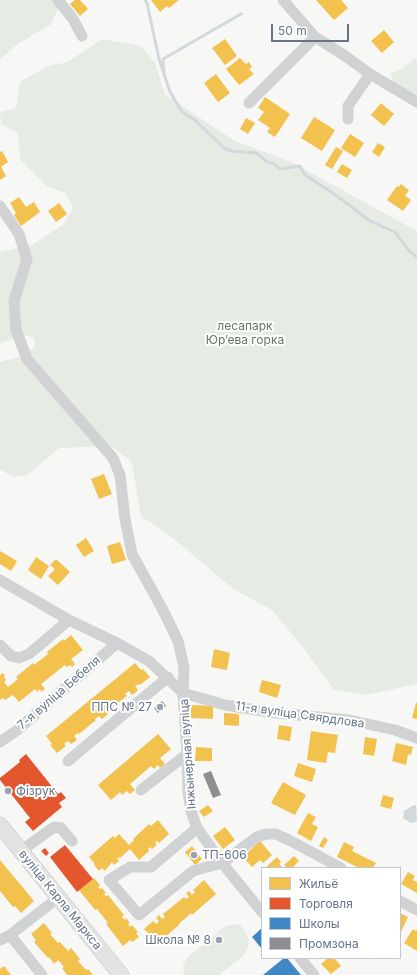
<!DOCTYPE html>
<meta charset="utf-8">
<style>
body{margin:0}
#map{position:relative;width:417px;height:975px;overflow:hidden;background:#f7f7f6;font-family:Inter,sans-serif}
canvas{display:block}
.legend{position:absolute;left:261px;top:867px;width:140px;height:92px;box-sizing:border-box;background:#fff;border:1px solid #c1c7d0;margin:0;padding:5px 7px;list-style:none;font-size:12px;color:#657489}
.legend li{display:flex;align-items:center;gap:8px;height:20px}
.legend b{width:20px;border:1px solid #c1c7d0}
.scale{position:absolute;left:271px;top:24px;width:78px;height:18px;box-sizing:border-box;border:2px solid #657489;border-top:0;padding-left:5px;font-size:12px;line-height:14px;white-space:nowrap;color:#657489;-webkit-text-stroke:3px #fff;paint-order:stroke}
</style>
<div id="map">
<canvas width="417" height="975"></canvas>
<ul class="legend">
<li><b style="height:11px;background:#f2c14e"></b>Жильё</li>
<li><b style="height:11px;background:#e4572e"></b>Торговля</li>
<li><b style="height:11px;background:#3f88c5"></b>Школы</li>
<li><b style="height:11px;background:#8d8d92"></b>Промзона</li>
</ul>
<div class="scale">50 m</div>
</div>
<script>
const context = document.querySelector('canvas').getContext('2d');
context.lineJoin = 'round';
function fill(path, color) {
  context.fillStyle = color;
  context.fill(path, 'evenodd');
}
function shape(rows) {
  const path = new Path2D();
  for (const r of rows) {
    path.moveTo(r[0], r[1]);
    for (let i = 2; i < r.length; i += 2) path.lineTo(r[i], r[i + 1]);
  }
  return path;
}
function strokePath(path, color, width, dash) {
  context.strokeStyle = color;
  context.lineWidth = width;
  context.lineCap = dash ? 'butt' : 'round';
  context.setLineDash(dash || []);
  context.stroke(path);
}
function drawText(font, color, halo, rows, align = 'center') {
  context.font = font + ' Inter,sans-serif';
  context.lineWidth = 4;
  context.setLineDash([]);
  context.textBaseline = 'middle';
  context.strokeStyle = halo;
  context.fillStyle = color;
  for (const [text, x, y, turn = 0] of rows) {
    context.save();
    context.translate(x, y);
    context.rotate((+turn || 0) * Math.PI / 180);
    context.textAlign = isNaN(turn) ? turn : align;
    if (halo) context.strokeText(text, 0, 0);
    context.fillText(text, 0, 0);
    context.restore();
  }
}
fill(shape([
 [0,0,52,0,59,8,50,25,19,43,0,59],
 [102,39,141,46,155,63,165,95,235,141,291,162,417,231,417,684,365,695,334,690,302,646,272,610,232,588,174,539,141,516,132,463,112,446,59,448,27,475,13,477,0,469,0,362,23,356,35,346,34,338,25,335,0,343,0,252,32,245,64,224,73,208,66,193,48,187,20,159,18,133,1,124,0,112,16,108,20,82,48,66,68,62],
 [417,58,417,95,393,83,391,73,402,69,414,59],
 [236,924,241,926,249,938,248,946,244,955,219,975,184,975,183,965,188,957,224,927]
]), '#e6ebe4');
fill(shape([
 [416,805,417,821,416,822,411,823,403,818,404,811,412,806]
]), '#d2d9dd');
fill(shape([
 [75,0,80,0,88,9,80,16,70,4],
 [151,0,179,0,169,8,167,6,160,12],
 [316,0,341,0,348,8,334,20],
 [384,30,394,42,382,53,371,41],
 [225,39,237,56,225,65,212,48],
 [240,58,246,64,249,62,252,67,249,69,254,74,239,85,226,69],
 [216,74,230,93,218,102,204,83],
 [265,97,290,114,275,137,267,132,270,128,258,120,264,112,258,108],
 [381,103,394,114,384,126,371,115],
 [314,117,335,130,322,151,301,138],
 [246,118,255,123,248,134,240,129],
 [350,134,364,143,355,157,341,148],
 [378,143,385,147,379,157,372,152],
 [336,147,343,151,332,169,325,165],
 [2,151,8,162,1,167,6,176,0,180,0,152],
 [342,164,352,170,347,178,337,172],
 [401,184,409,190,405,196,411,200,403,211,387,200,397,186,399,187],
 [19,197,26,207,34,202,40,212,21,226,14,215,16,213,10,203],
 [59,203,67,214,56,222,48,211],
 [104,474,112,494,99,499,91,479],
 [86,538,94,551,84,557,76,545],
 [120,542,126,560,112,564,107,546],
 [0,551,17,561,11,571,0,564],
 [36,557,49,566,41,579,28,570],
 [56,559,70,572,58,585,48,576,55,569,50,565],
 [71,635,83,650,71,659,75,664,72,667,70,665,67,667,65,665,41,684,45,689,41,692,40,689,37,692,35,689,19,702,13,695,5,700,3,698,0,700,0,675,3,673,5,676,4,677,6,680,4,682,8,687,18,679,16,677,33,663,34,665,48,654,47,652,63,639,64,641],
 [214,649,230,653,227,670,211,667],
 [135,663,141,670,143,669,150,677,140,685,139,684,135,686,138,690,135,693,132,695,129,691,125,694,127,696,110,709,109,708,105,711,108,714,102,719,99,716,95,719,96,720,79,734,78,733,74,736,77,740,71,744,68,741,64,744,66,746,57,753,50,745,52,744,46,736],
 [262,680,281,685,277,698,259,692],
 [416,703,417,703,417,719,412,718],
 [191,705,213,706,213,719,190,718],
 [224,713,239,714,239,726,224,725],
 [279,725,292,727,290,741,277,739],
 [311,731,338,735,335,753,328,752,326,763,307,760],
 [158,734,171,749,160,758,165,764,160,768,158,765,154,769,151,766,130,784,135,790,130,794,127,791,122,795,120,792,111,800,98,785],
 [365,737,377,739,374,756,363,754],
 [396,743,413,747,411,755,408,754,406,765,392,761],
 [196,747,212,748,212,761,195,761],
 [298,763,316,769,312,782,294,776],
 [283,782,306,795,295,815,271,803],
 [383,795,394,798,391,809,380,806],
 [208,805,213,811,204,817,199,811],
 [308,813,316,817,312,824,318,827,311,841,297,833],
 [158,820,169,834,159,843,157,841,155,843,157,845,152,849,150,847,148,849,149,851,139,860,130,849,120,858,119,857,117,859,119,861,114,865,112,862,105,871,102,868,99,871,94,865,95,864,89,857,113,836,115,838,119,834,129,845,134,840,133,839,149,824,151,826],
 [225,827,235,840,223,849,213,836],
 [324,837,328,840,323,848,319,846],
 [260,841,272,855,263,863,260,860,252,867,243,857],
 [344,842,354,847,352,851,376,863,373,868,359,868,337,857],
 [192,846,202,859,195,865,185,852],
 [294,856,299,861,292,868,287,868,284,865],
 [277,857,281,862,279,864,282,867,281,868,265,868],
 [0,860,34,901,21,913,15,906,13,907,0,891],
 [408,872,415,876,413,880,417,882,417,893,401,884],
 [94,878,100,885,98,887,100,889,102,888,106,893,104,894,106,896,108,895,124,915,122,917,125,920,126,918,130,923,128,924,130,927,132,925,138,932,136,933,139,937,132,942,130,940,123,946,106,924,108,923,97,909,95,910,79,890],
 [204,880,216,894,192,915,191,913,179,924,179,925,158,943,151,934,150,935,144,929,153,921,156,924,159,921,156,918,159,915,162,919,165,917,163,914,184,897,186,899,189,897,186,893,189,891,192,895,195,892,193,890],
 [400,913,408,917,400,934],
 [44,923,52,933,50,934,58,943,60,942,68,951,71,948,80,959,78,961,86,970,88,969,93,975,67,975,62,968,64,967,58,960,54,964,49,957,48,958,34,942,36,940,31,934],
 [413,929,416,931,417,929,417,951,404,943],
 [328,958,334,958,341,966,331,974,321,964],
 [4,966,11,975,0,975,0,969]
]), '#f2c14e');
fill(shape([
 [26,754,58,794,61,792,66,798,59,803,62,807,33,831,25,822,30,818,0,780,0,778,20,762,19,760],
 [65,845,93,879,77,892,50,857],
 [45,848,49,853,46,856,41,851]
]), '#e4572e');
fill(shape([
 [262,928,262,949,252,937],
 [284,958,287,958,301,975,263,975]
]), '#3f88c5');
fill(shape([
 [162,701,166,706,158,713,154,708],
 [211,771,221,795,213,798,203,774]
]), '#8d8d92');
strokePath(shape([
 [145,0,147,3,159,59,170,92,182,112,195,120,224,148,231,151,256,153,267,162,275,164,279,169,300,166,305,175,333,193,370,221,395,232,409,251,417,257],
 [164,72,163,59,241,14]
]), '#d2d9dd', 3);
const major = shape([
 [0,825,121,975]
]);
strokePath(major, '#d3d4d5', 17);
strokePath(shape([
 [58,0,73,19,82,36],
 [283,0,315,37,344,55,370,74,417,102],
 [249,103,315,37],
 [348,119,348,106,370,74],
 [0,206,19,234,27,259,14,301,16,330,27,359,113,458,120,475,125,519,132,554,163,610,178,641,184,667,183,693,225,705,268,712,349,720,395,730,417,738],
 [0,580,69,620,117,643,149,661,183,693,187,754,188,793,191,811,197,828,222,863,262,912],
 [0,645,11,656,19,658,29,654,69,620],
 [0,742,16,731,117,643],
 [68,761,168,677],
 [141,790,187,754],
 [197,828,151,867,130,867,109,880,139,915,193,871,222,863,257,837,266,834,276,834,289,840,341,868],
 [21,851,54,827,61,828,72,841],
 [400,901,417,910],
 [10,935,42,975],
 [0,940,10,935,59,897],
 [300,958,314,975]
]), '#d1d2d3', 11);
strokePath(major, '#e3e3e4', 15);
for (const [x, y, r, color] of [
 [160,707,4,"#98a2af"],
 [8,791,4,"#98a2af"],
 [194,855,4,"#98a2af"],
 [219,940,4,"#98a2af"]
]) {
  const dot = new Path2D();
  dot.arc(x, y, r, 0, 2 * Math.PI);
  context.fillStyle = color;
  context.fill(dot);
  strokePath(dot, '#fff', 1.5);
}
drawText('12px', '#627a60', '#fff', [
 ["лесапарк",245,326],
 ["Юрʼева горка",245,340]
]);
drawText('12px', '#657489', '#fff', [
 ["7-я вуліца Бебеля",59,693,-41],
 ["11-я вуліца Свярдлова",300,715,8],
 ["Інжынерная вуліца",188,754,-94],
 ["вуліца Карла Маркса",60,900,51]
]);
drawText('12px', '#657489', '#fff', [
 ["ППС № 27",152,707],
 ["Фізрук",16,791,"left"],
 ["ТП-606",202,855,"left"],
 ["Школа № 8",211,940]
], 'right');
</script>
